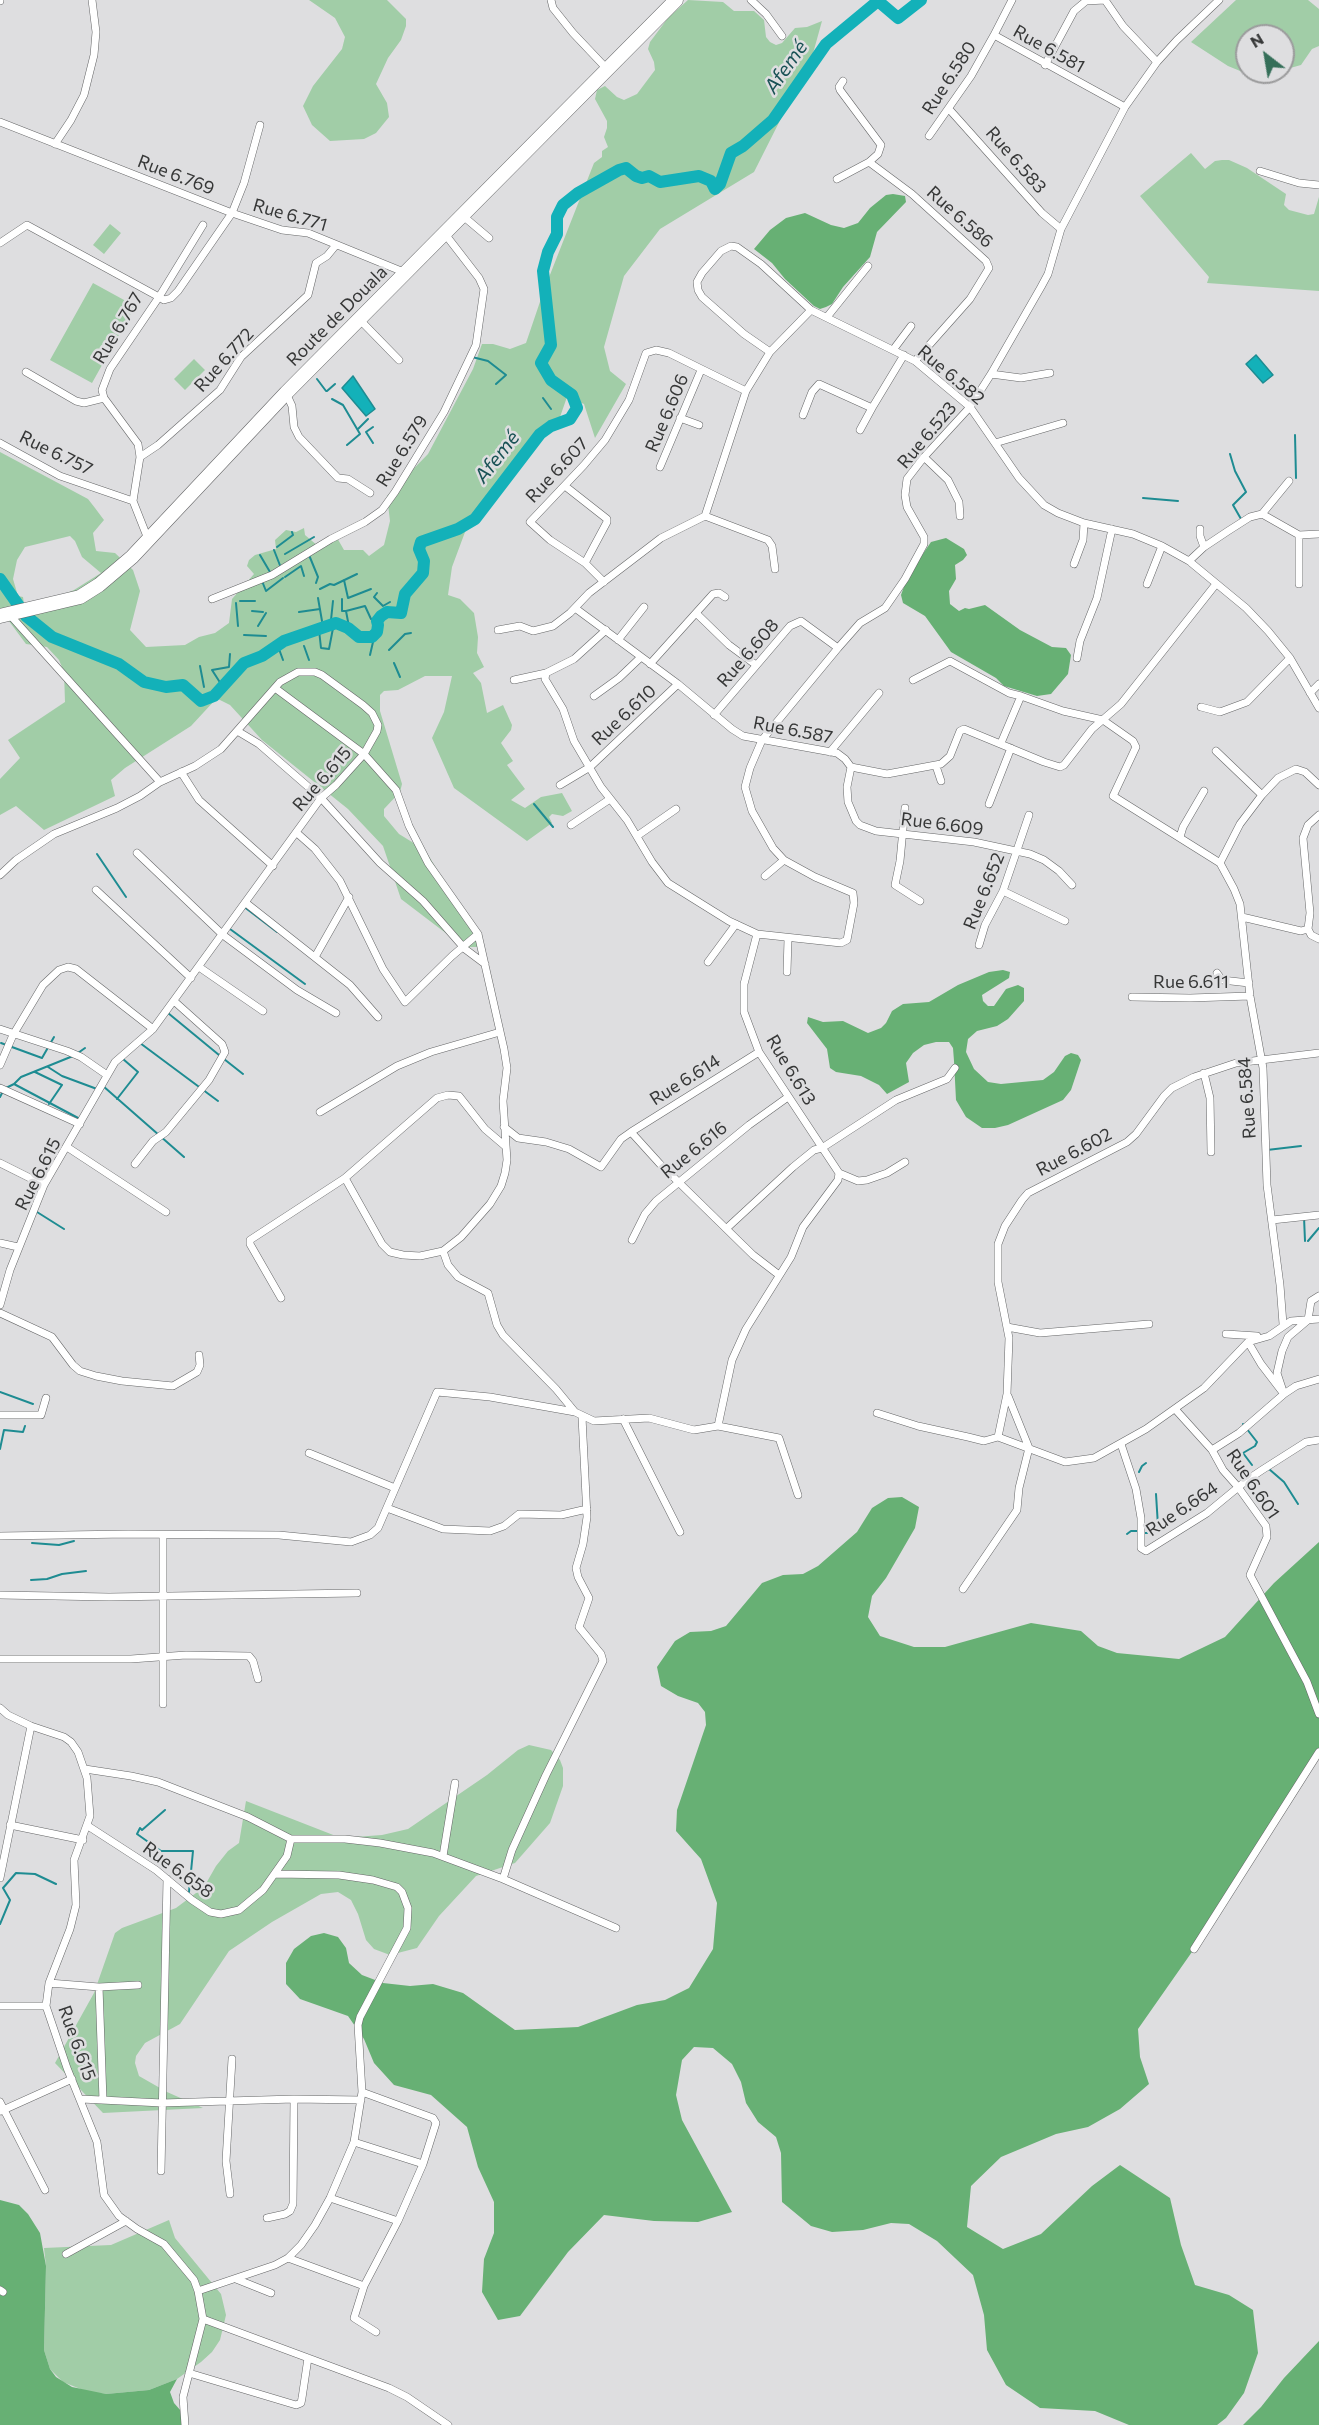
<!DOCTYPE html>
<meta charset="utf-8">
<style>
body{margin:0}
#map{position:relative;width:1319px;height:2425px;overflow:hidden;background:#dedee0;font-family:Commissioner,sans-serif}
canvas{display:block}
.north{position:absolute;left:1235px;top:24px;width:60px;height:60px;box-sizing:border-box;background:#dedee0;border:2px solid #9b9b9c;border-radius:50%;rotate:329deg;font-size:16px;font-weight:700;line-height:24px;text-align:center;color:#363737}
.north::after{content:'';display:block;margin:auto;width:21px;height:27px;background:#356f59;clip-path:polygon(50% 0,100% 100%,50% 72%,0 100%)}
</style>
<div id="map">
<canvas width="1319" height="2425"></canvas>
<div class="north">N</div>
</div>
<script>
const context = document.querySelector('canvas').getContext('2d');
context.lineJoin = 'round';
function fill(path, color) {
  context.fillStyle = color;
  context.fill(path, 'evenodd');
}
function shape(rows) {
  const path = new Path2D();
  for (const r of rows) {
    path.moveTo(r[0], r[1]);
    for (let i = 2; i < r.length; i += 2) path.lineTo(r[i], r[i + 1]);
  }
  return path;
}
function strokePath(path, color, width, dash) {
  context.strokeStyle = color;
  context.lineWidth = width;
  context.lineCap = dash ? 'butt' : 'round';
  context.setLineDash(dash || []);
  context.stroke(path);
}
function drawText(font, color, halo, rows, align = 'center') {
  context.font = font + ' Commissioner,sans-serif';
  context.lineWidth = 5;
  context.setLineDash([]);
  context.textBaseline = 'middle';
  context.strokeStyle = halo;
  context.fillStyle = color;
  for (const [text, x, y, turn = 0] of rows) {
    context.save();
    context.translate(x, y);
    context.rotate((+turn || 0) * Math.PI / 180);
    context.textAlign = isNaN(turn) ? turn : align;
    if (halo) context.strokeText(text, 0, 0);
    context.fillText(text, 0, 0);
    context.restore();
  }
}
fill(shape([
 [309,0,387,0,406,19,406,26,401,40,388,58,376,84,387,103,389,117,376,133,364,139,330,141,312,125,303,106,313,86,342,49,345,37,335,18],
 [688,0,723,2,734,11,754,11,764,20,766,37,770,42,776,45,782,43,795,28,807,27,822,21,812,57,754,172,660,229,624,276,604,347,610,371,626,384,595,438,584,404,567,397,560,417,538,432,471,516,452,567,448,595,460,599,474,613,478,637,477,653,484,667,473,673,481,683,487,713,503,705,512,725,511,730,501,743,513,761,507,765,525,789,511,800,525,808,541,797,562,793,572,811,563,816,552,814,549,817,552,823,527,841,454,788,432,738,444,712,452,676,425,676,398,690,384,691,380,695,380,711,402,784,400,792,384,809,384,816,399,834,425,850,482,942,477,947,469,947,447,934,401,899,383,846,348,809,262,740,230,705,220,700,216,699,191,726,125,768,111,780,115,796,44,830,16,806,0,815,0,779,20,758,8,740,65,702,64,672,59,660,47,647,26,644,0,609,0,452,88,499,95,508,104,520,93,533,96,551,115,553,133,570,140,591,130,630,146,647,185,645,199,637,215,633,229,623,232,599,254,574,247,566,249,560,255,555,276,549,275,540,286,530,296,532,304,528,305,535,318,546,336,536,344,550,363,550,369,556,384,545,390,521,387,496,428,454,473,369,482,344,493,344,510,349,526,343,544,290,594,163,602,157,602,151,608,147,604,137,607,128,607,121,595,99,597,90,605,86,617,97,624,100,637,94,655,70,654,62,648,49,650,42,668,18],
 [70,536,75,541,82,557,101,573,74,590,55,598,24,604,23,597,18,596,13,579,17,560,25,547],
 [1236,0,1308,0,1319,9,1319,46,1312,49,1301,65,1283,70,1283,36,1247,36,1247,72,1257,72,1245,73,1228,66,1191,42],
 [1191,153,1205,169,1215,161,1222,160,1229,160,1247,168,1286,194,1284,205,1289,210,1308,215,1314,214,1319,197,1319,291,1207,283,1209,277,1140,196],
 [110,224,121,233,104,254,93,245],
 [93,283,135,306,92,383,50,360],
 [194,359,205,370,185,390,174,379],
 [529,1745,551,1750,560,1760,563,1768,563,1786,550,1823,515,1863,476,1876,439,1916,417,1948,390,1955,374,1949,366,1940,358,1914,351,1900,338,1892,321,1894,272,1922,229,1951,180,2024,145,2043,136,2056,135,2063,139,2076,167,2092,203,2108,103,2113,55,2063,94,1993,115,1933,122,1928,176,1908,204,1887,216,1866,228,1851,239,1843,246,1801,341,1838,382,1835,408,1829,487,1775,518,1750],
 [169,2220,175,2238,221,2294,226,2315,220,2340,212,2352,201,2362,177,2379,149,2390,106,2394,88,2392,63,2382,50,2369,44,2350,46,2266,44,2248,111,2245]
]), '#a1cda7');
fill(shape([
 [893,194,905,196,906,202,877,232,870,257,843,287,832,304,826,307,820,309,814,306,785,279,772,263,754,249,770,230,786,218,805,213,831,225,844,228,858,223,870,208,886,195],
 [946,538,964,549,967,555,963,560,955,565,956,579,949,591,950,604,959,611,965,608,969,609,985,605,1020,630,1052,647,1066,648,1071,655,1068,674,1051,694,1037,696,1004,686,996,678,951,652,925,616,903,603,901,595,906,581,916,564,931,542],
 [1003,970,1010,972,1009,978,982,995,983,1001,988,1006,994,1006,1006,989,1018,985,1024,988,1024,1001,1008,1019,997,1026,977,1031,968,1039,966,1052,974,1069,988,1082,1001,1084,1043,1080,1054,1072,1065,1056,1071,1053,1078,1055,1081,1060,1071,1090,1063,1100,1008,1125,995,1128,982,1128,966,1117,956,1100,954,1061,953,1048,949,1042,936,1042,924,1045,913,1053,906,1063,909,1082,887,1094,879,1085,861,1076,836,1072,830,1068,827,1049,807,1023,808,1017,823,1022,843,1021,868,1033,881,1028,886,1023,892,1011,903,1004,929,1002,958,985,989,972],
 [902,1497,919,1507,915,1528,886,1578,872,1596,868,1617,880,1636,914,1647,945,1647,1031,1623,1081,1631,1098,1646,1117,1653,1179,1659,1225,1637,1274,1583,1319,1542,1319,1752,1194,1949,1138,2029,1140,2057,1149,2084,1120,2109,1088,2127,1056,2134,1001,2157,971,2186,967,2227,1003,2249,1041,2234,1092,2186,1120,2165,1170,2198,1181,2245,1195,2285,1229,2295,1253,2310,1258,2353,1244,2393,1226,2418,1217,2425,1129,2425,1095,2411,1040,2408,1006,2385,987,2350,984,2315,973,2275,937,2241,909,2224,891,2223,863,2230,832,2232,811,2226,782,2202,781,2153,776,2137,758,2122,746,2103,741,2082,732,2064,713,2048,694,2047,682,2060,676,2095,682,2120,732,2212,698,2222,654,2221,604,2215,568,2252,520,2316,498,2320,482,2292,484,2259,494,2233,494,2202,478,2167,467,2127,431,2095,394,2085,374,2063,364,2039,348,2016,300,1999,286,1984,286,1963,294,1949,311,1936,324,1933,338,1937,346,1948,349,1963,362,1975,383,1983,410,1986,433,1984,463,1993,515,2030,578,2027,637,2005,665,2000,689,1988,713,1949,717,1903,701,1859,676,1831,677,1810,706,1725,705,1712,698,1703,678,1696,661,1686,657,1667,675,1641,690,1632,711,1631,726,1626,762,1583,783,1575,803,1574,818,1566,857,1532,872,1508,888,1498],
 [0,2200,19,2205,28,2214,40,2233,46,2266,44,2350,50,2369,56,2377,72,2387,106,2394,149,2390,177,2379,170,2392,174,2403,181,2411,184,2425,0,2425],
 [1319,2341,1319,2425,1243,2425,1261,2407,1284,2378]
]), '#67b074');
const water = shape([
 [1256,355,1273,375,1263,383,1246,364,1256,355],
 [353,376,375,409,366,416,342,388,353,376]
]);
fill(water, '#13b1b9');
strokePath(water, '#1e8c92', 1.5);
strokePath(shape([
 [472,357,488,361,506,375,496,384],
 [317,379,326,391],
 [327,391,335,384],
 [543,398,551,409],
 [332,399,343,405,360,434,347,445],
 [373,427,366,432,373,443],
 [358,429,368,419],
 [1295,435,1296,478],
 [1230,454,1235,471,1246,492,1233,505,1241,519],
 [1143,498,1178,501],
 [277,547,293,535,292,532],
 [274,550,281,568],
 [285,554,314,537],
 [260,555,270,572],
 [309,555,318,577,316,583],
 [285,577,301,566,304,576],
 [344,580,348,598,371,589],
 [262,581,266,591,283,578],
 [320,589,330,584,334,585,357,574],
 [377,593,374,597,383,606,390,602],
 [318,598,322,621],
 [342,599,342,611,346,611,350,632],
 [240,601,255,601],
 [236,603,238,626],
 [252,611,263,612],
 [346,611,365,606,371,619,374,620],
 [299,612,320,609],
 [331,620,333,601],
 [258,626,266,613],
 [319,630,321,648,329,649,334,623],
 [244,635,266,636],
 [304,646,309,660],
 [279,649,283,660],
 [389,650,405,634,411,633],
 [370,655,373,642,370,637],
 [394,663,400,677],
 [200,666,204,687],
 [221,684,212,670,229,667,230,654],
 [534,804,553,827],
 [97,854,126,897],
 [243,906,277,932],
 [230,929,305,984],
 [168,1013,219,1055],
 [1,1043,42,1058,54,1037],
 [140,1043,218,1101],
 [78,1053,85,1048],
 [224,1059,243,1074],
 [48,1067,62,1076,97,1089],
 [35,1072,62,1085,49,1104],
 [14,1084,80,1119],
 [103,1086,184,1157],
 [0,1097,4,1089,14,1084,21,1077,73,1056],
 [117,1099,138,1072,123,1059],
 [1267,1150,1301,1146],
 [37,1212,64,1229],
 [1304,1217,1305,1241],
 [1308,1241,1319,1228],
 [0,1392,33,1404],
 [1243,1424,1257,1442,1255,1446,1243,1453,1252,1465],
 [0,1449,4,1430,23,1432,25,1426],
 [1269,1469,1284,1482,1298,1504],
 [1139,1472,1142,1466,1146,1463],
 [1144,1533,1153,1533,1158,1526,1156,1494],
 [1127,1534,1131,1531,1138,1531],
 [32,1543,59,1545,74,1541],
 [31,1580,47,1579,62,1574,86,1571],
 [165,1810,142,1830,140,1828,137,1834,161,1851,193,1851,189,1892],
 [0,1924,10,1900,3,1888,16,1873,35,1874,56,1884]
]), '#1e8c92', 2);
strokePath(shape([
 [0,579,26,616,52,637,119,664,144,682,166,687,183,685,201,701,214,696,244,663,262,656,284,641,336,623,348,628,359,637,372,637,377,632,378,625,377,621,381,616,387,612,401,613,405,594,423,573,424,561,419,549,421,542,458,529,475,519,540,434,551,426,570,419,577,408,572,395,551,380,541,363,551,345,543,271,548,252,557,234,557,217,563,205,578,193,619,170,626,168,636,176,642,178,649,176,660,182,699,176,711,181,715,189,720,184,731,153,743,146,773,120,826,44,878,1,898,18,921,0]
]), '#13b1b9', 12);
const street = shape([
 [551,0,553,8,573,33,607,69],
 [751,0,766,14,782,36],
 [1012,0,994,35,1125,107],
 [1105,0,1123,26,1157,62],
 [0,1,0,0],
 [1045,65,1074,11,1086,1,1105,0],
 [949,109,1042,213,1061,229],
 [0,122,232,213,178,291,171,298,164,300,159,297,203,225],
 [260,125,244,183,232,213,282,230,308,233,406,273],
 [929,136,971,76,994,35],
 [55,144,71,120,84,95,94,55,96,32,92,0],
 [869,162,912,194,986,261,989,268,970,299,915,361],
 [1260,171,1299,183,1319,185],
 [837,179,869,162,878,154,881,145,840,90,839,87,843,81],
 [463,216,489,238],
 [0,243,27,225,159,297,110,369,102,390,104,398,138,444,140,457,133,501,148,539],
 [827,317,868,266],
 [360,320,399,360],
 [893,350,911,326],
 [770,352,744,334,702,297,698,290,697,282,702,273,721,251,731,246,737,247,761,264,811,310],
 [26,372,76,401,84,403,104,398],
 [991,374,1021,378,1050,373],
 [286,393,292,406,294,427,299,437,338,478,348,479,370,493],
 [803,415,812,392,819,384,872,408,904,355],
 [680,418,699,425],
 [860,430,872,408],
 [0,443,60,476,133,501],
 [995,443,1063,423],
 [140,457,158,445,220,390,241,357,308,295,316,263,327,256,336,245],
 [924,457,948,480,959,502,960,516],
 [660,467,701,370],
 [565,486,607,519,607,522,585,563],
 [1262,514,1299,535,1319,534],
 [705,516,768,540,772,546,775,569],
 [1200,529,1200,536,1204,547],
 [1299,535,1299,584],
 [1189,561,1204,547,1228,531,1250,517,1262,514,1289,481],
 [1074,564,1083,540,1084,523],
 [604,582,585,563,550,540,530,522,584,465,605,440,629,400,646,353,656,350,669,353,746,391],
 [1147,584,1162,546],
 [212,599,272,575,331,539,365,522,382,510,395,492,444,412,476,345,484,289,479,278,445,234],
 [575,608,678,684,732,729,743,736,837,753,845,759,851,767,887,774,941,764,950,756,960,731,964,729,1044,762,1060,767,1064,765,1092,729,1121,704,1216,584],
 [696,613,729,645,756,665],
 [498,630,520,626,533,631,553,626,570,613,589,593,661,538,705,516,746,391,770,352,811,310,915,361,970,407,1019,478,1044,505,1058,513,1084,523,1133,534,1162,546,1189,561,1246,608,1268,631,1290,658,1319,708],
 [606,630,574,659,546,673,545,679,563,709,574,741,601,787,627,820,652,862,668,883,729,921,757,934,744,984,744,1012,759,1052,839,1173,838,1180,803,1227,791,1257,746,1329,732,1360,718,1426],
 [618,640,644,607],
 [1077,658,1080,641,1097,598,1112,529],
 [650,664,713,594,719,593,725,597],
 [514,680,546,673],
 [913,680,950,661,1009,693,1021,696],
 [275,688,364,754,396,790,409,826,428,863,478,934,504,1049,507,1068,503,1101,507,1160,505,1173,501,1186,490,1204,461,1237,443,1251,420,1256,403,1255,390,1252,382,1244,345,1178],
 [1310,693,1319,684],
 [594,696,619,678,640,658],
 [1201,707,1220,712,1247,702,1290,658],
 [714,715,790,626,801,621,838,648],
 [239,732,259,744,321,798,380,863,423,901,465,949,485,964],
 [1001,743,1021,696,1063,711,1103,720,1133,741,1136,747,1113,796,1220,863,1234,889,1240,904,1250,996,1263,1068,1267,1185,1280,1285,1283,1324],
 [1216,751,1262,795],
 [830,752,879,693],
 [936,766,941,781],
 [851,767,847,787,848,802,856,821,860,825,876,831,974,842,1030,854,1044,860,1059,871,1072,885],
 [181,772,199,800,273,866],
 [560,785,590,767,678,684],
 [989,804,1011,748],
 [905,808,900,861,895,885,920,901],
 [571,825,610,799],
 [297,833,315,849,340,881,383,969,405,1002,452,956,478,934],
 [637,836,676,809],
 [1180,837,1183,827,1204,791],
 [137,853,223,935,297,990,336,1013],
 [1220,863,1240,824,1262,795,1278,778,1296,769,1305,772,1319,785],
 [0,875,16,860,54,834,117,808,140,796,160,782],
 [765,876,784,860,773,848,752,811,745,787,750,768,762,740,838,648,860,623,885,608,905,579,924,544,924,537,907,507,905,495,907,479,924,457,970,407,991,374,1041,287,1048,274,1061,229,1125,107,1157,62,1177,40,1219,0],
 [96,890,191,978],
 [1003,891,1065,921],
 [246,903,350,985,378,1017],
 [1242,917,1301,931,1308,929,1310,913,1303,838,1308,825,1319,815],
 [1308,929,1311,935,1319,939],
 [757,934,841,943,847,940,854,903,853,893,815,877,784,860],
 [979,945,985,925,1003,891,1029,815],
 [315,957,349,897],
 [708,962,736,924],
 [199,967,263,1011],
 [787,972,788,939],
 [1217,973,1222,980,1249,983],
 [1132,997,1190,998,1250,996],
 [0,1029,67,1051,81,1057,107,1075],
 [759,1052,631,1132,660,1164,753,1255,779,1275],
 [1319,1053,1236,1063,1194,1077,1172,1088,1164,1096,1136,1134,1127,1142,1028,1193,1022,1200,1005,1226,998,1244,998,1282,1009,1338,1007,1394,998,1437,1065,1462,1094,1458,1146,1429,1204,1388,1248,1342,1269,1336,1291,1321,1319,1319],
 [0,1065,13,1035,43,985,59,970,68,967,76,969,153,1029],
 [1204,1073,1210,1098,1211,1152],
 [0,1088,80,1124],
 [320,1112,397,1066,431,1052,500,1032],
 [504,1127,518,1138,546,1142,569,1149,601,1167,621,1139,631,1132],
 [67,1147,166,1212],
 [0,1163,44,1185],
 [135,1164,153,1141,166,1132,209,1080,225,1052,222,1044,174,1001],
 [839,1173,858,1181,867,1180,887,1173,905,1162],
 [1272,1220,1319,1215],
 [727,1228,793,1167,814,1150,822,1148,896,1100,947,1079,955,1068],
 [632,1240,645,1214,656,1201,749,1125,788,1097],
 [0,1243,18,1247],
 [443,1251,448,1265,458,1277,488,1293,497,1325,503,1335,556,1389,575,1412,594,1421,649,1418,694,1430,718,1426,779,1438,798,1495],
 [281,1298,250,1244,250,1240,345,1178,437,1098,448,1095,459,1096,485,1129,505,1146],
 [0,1305,10,1270,44,1185,115,1062,153,1029,321,798,336,785,364,754,377,731,378,725,372,713,363,705,322,675,315,672,298,672,280,682,221,749,195,766,160,782,9,614],
 [0,1313,52,1337,73,1365,80,1371,96,1376,122,1381,173,1386,197,1372,200,1365,199,1355],
 [1007,1327,1040,1333,1149,1324],
 [1226,1334,1257,1336],
 [1248,1342,1261,1364,1284,1394,1296,1386,1319,1379],
 [1175,1409,1212,1450,1223,1470,1238,1487,1266,1526,1267,1537,1250,1575,1307,1682,1319,1714],
 [877,1413,918,1426,968,1437,984,1441,998,1437],
 [0,1415,41,1415,46,1398],
 [623,1419,680,1532],
 [1121,1444,1136,1489,1141,1518,1141,1548,1146,1551,1207,1513,1247,1480,1262,1470,1306,1442,1319,1440],
 [1212,1450,1239,1433,1284,1394,1277,1373,1282,1351,1288,1337,1308,1320,1311,1301,1319,1296],
 [309,1453,395,1488],
 [387,1508,443,1529,490,1531,504,1526,519,1514,561,1515,587,1509],
 [0,1536,128,1534,279,1535,351,1542,370,1535,378,1528,437,1392,490,1397,575,1412],
 [963,1589,1017,1510,1019,1488,1029,1448,1008,1396],
 [0,1595,109,1597,357,1593],
 [0,1659,131,1659,186,1655,249,1656,253,1661,258,1679],
 [163,1704,163,1535],
 [0,1708,8,1715,31,1726,64,1737,71,1742,78,1752,87,1778,90,1816,74,1860,76,1905,70,1929,49,1983,46,2006,67,2068,97,2142,104,2195,119,2216,137,2229,164,2244,194,2280,198,2291,203,2319,183,2397,185,2425],
 [85,1769,131,1776,158,1782,248,1817,291,1839,345,1839,380,1843,433,1853,503,1879,512,1850,546,1775,603,1661,601,1654,579,1627,589,1598,578,1577,576,1568,583,1544,587,1517,582,1417],
 [10,1825,83,1840],
 [88,1826,156,1870,192,1900,210,1912,221,1914,239,1910,263,1890,287,1856,291,1839],
 [443,1856,455,1783],
 [0,1878,31,1726],
 [503,1879,616,1928],
 [1194,1949,1319,1752],
 [49,1983,99,1987,138,1985],
 [99,1987,103,2100],
 [0,2006,46,2006],
 [362,2092,433,2118,436,2123,423,2164,398,2221,364,2286,354,2318,376,2332],
 [81,2099,162,2103,294,2099,361,2100],
 [0,2102,45,2190],
 [1,2111,72,2079],
 [354,2142,423,2164],
 [161,2171,167,1879],
 [230,2194,226,2161,232,2059],
 [330,2198,398,2221],
 [267,2218,285,2214,290,2211,293,2204,294,2099],
 [66,2254,126,2221],
 [288,2258,364,2286],
 [236,2279,271,2293],
 [0,2290,3,2292],
 [198,2291,275,2265,288,2258,301,2245,315,2225,330,2198,354,2142,362,2092,358,2025,360,2017,407,1928,408,1908,402,1892,397,1887,373,1880,339,1875,276,1874],
 [203,2319,389,2388,407,2397,448,2425],
 [189,2373,296,2405,301,2403,302,2398,308,2358]
]);
const highway = shape([
 [0,616,80,597,99,585,132,557,286,393,676,0]
]);
strokePath(street, '#656667', 8);
strokePath(highway, '#656667', 15);
strokePath(street, '#fff', 7);
strokePath(highway, '#fff', 14);
drawText('18px', '#363737', '#dedee0', [
 ["Rue 6.581",1049,49,29],
 ["Rue 6.580",949,78,-57],
 ["Rue 6.583",1016,160,49],
 ["Rue 6.769",176,175,21],
 ["Rue 6.771",290,215,16],
 ["Rue 6.586",960,217,42],
 ["Route de Douala",337,316,-45],
 ["Rue 6.767",118,328,-59],
 ["Rue 6.772",224,360,-48],
 ["Rue 6.582",951,375,40],
 ["Rue 6.606",667,413,-67],
 ["Rue 6.523",927,435,-50],
 ["Rue 6.579",402,451,-58],
 ["Rue 6.757",56,453,26],
 ["Rue 6.607",557,470,-47],
 ["Rue 6.608",748,653,-49],
 ["Rue 6.610",624,715,-43],
 ["Rue 6.587",793,730,11],
 ["Rue 6.615",322,779,-49],
 ["Rue 6.609",942,824,7],
 ["Rue 6.652",984,891,-68],
 ["Rue 6.611",1191,982],
 ["Rue 6.613",791,1070,59],
 ["Rue 6.614",685,1080,-32],
 ["Rue 6.584",1247,1098,-94],
 ["Rue 6.616",694,1150,-39],
 ["Rue 6.602",1074,1152,-28],
 ["Rue 6.615",38,1174,-63],
 ["Rue 6.601",1253,1484,56],
 ["Rue 6.664",1182,1509,-34],
 ["Rue 6.658",178,1870,36],
 ["Rue 6.615",77,2043,70]
]);
drawText('italic 20px', '#195255', '#dedee0', [
 ["Afemé",786,67,-55],
 ["Afemé",497,457,-52]
]);
</script>
